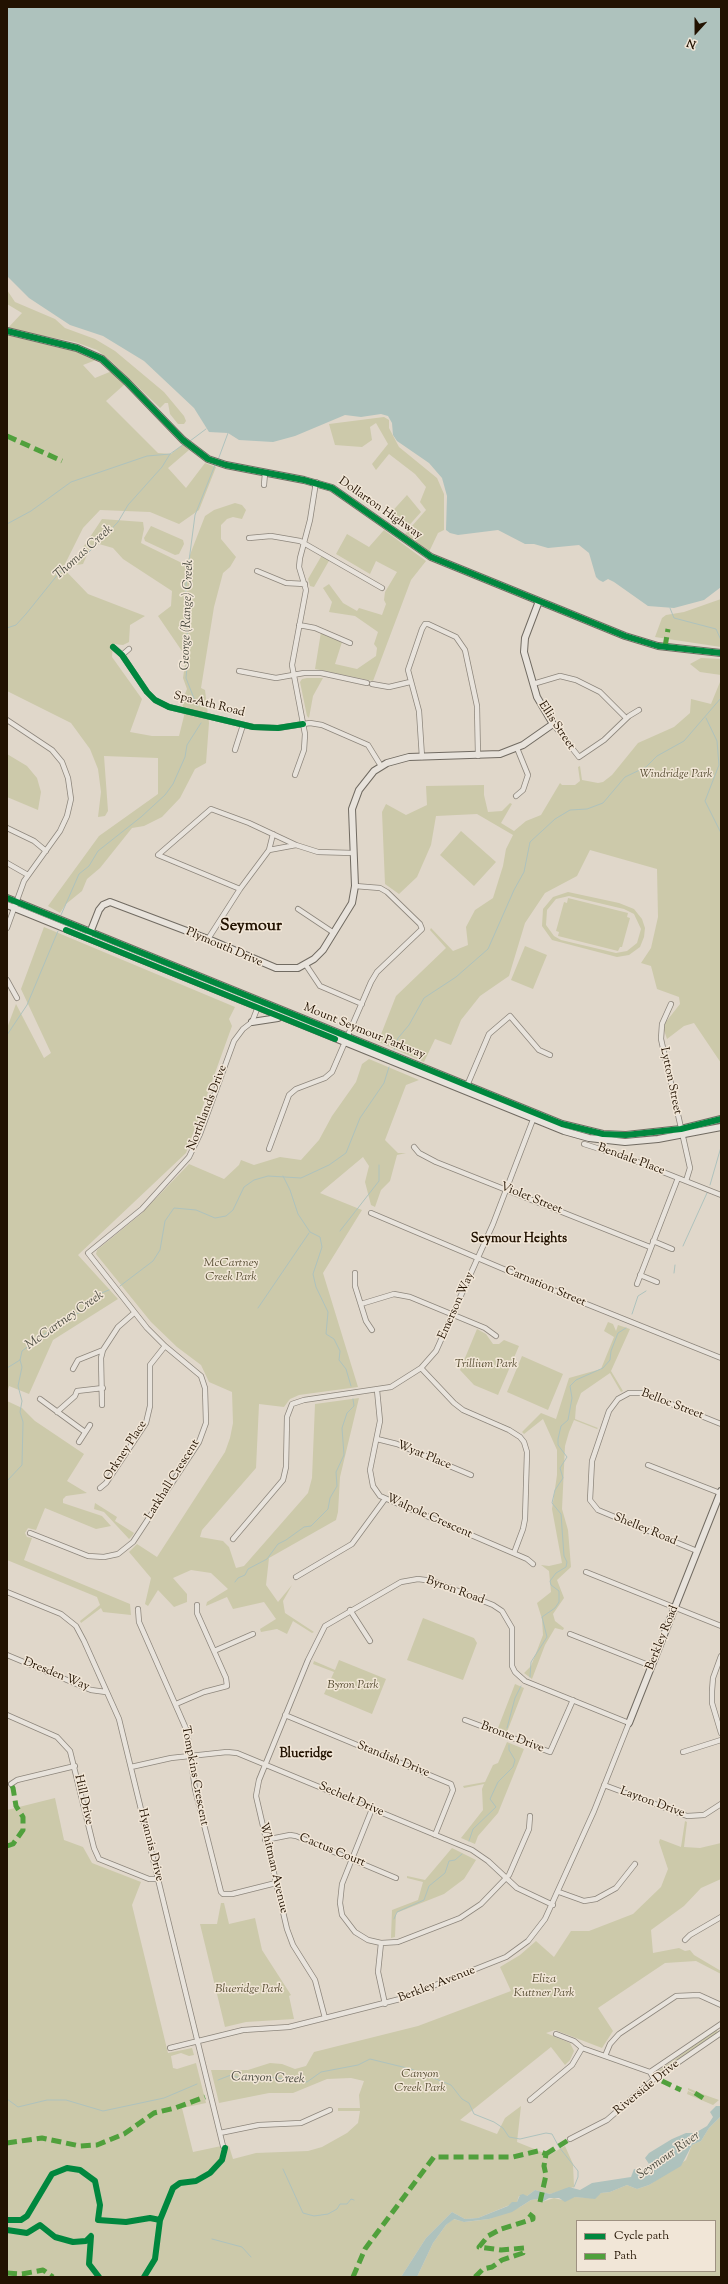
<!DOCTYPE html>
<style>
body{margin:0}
#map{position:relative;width:728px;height:2284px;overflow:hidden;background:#e0d7ca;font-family:"Sorts Mill Goudy",serif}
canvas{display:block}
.frame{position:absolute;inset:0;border:8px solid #221201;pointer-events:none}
.legend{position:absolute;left:576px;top:2220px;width:140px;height:52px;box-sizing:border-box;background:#f1e6d7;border:1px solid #9e9181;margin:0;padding:5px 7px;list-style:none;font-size:12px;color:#221201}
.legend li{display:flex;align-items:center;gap:8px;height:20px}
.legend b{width:20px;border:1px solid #9e9181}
.north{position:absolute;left:676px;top:12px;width:40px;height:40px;-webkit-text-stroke:3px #f1e6d7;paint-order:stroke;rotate:201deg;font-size:11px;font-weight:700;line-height:16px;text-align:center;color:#221201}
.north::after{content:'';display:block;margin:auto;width:14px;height:18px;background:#221201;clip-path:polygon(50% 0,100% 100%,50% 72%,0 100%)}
</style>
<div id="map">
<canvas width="728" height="2284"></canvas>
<div class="frame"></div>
<ul class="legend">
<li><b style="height:5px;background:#00873e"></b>Cycle path</li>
<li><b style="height:5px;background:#50a03c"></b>Path</li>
</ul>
<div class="north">N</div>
</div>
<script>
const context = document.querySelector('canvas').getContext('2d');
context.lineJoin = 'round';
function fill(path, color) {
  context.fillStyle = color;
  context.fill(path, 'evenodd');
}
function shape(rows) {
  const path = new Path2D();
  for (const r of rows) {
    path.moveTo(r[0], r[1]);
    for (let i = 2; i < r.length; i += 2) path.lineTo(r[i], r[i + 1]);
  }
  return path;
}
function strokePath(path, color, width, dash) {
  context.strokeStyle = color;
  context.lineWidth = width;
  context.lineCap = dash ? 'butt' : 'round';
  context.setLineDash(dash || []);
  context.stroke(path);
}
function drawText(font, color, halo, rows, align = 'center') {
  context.font = font + ' "Sorts Mill Goudy",serif';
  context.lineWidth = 3;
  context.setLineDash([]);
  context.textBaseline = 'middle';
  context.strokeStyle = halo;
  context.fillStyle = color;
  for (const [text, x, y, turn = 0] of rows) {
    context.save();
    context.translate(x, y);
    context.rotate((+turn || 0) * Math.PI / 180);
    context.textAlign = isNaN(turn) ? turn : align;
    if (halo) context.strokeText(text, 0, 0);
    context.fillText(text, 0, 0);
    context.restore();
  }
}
fill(shape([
 [7,290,15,302,55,319,65,328,95,339,115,351,164,392,184,416,186,421,184,424,178,424,170,414,168,403,165,403,160,408,113,363,97,350,75,342,7,329,22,313,7,304],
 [7,335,85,354,96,360,83,365,95,378,112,371,125,384,106,401,158,453,171,454,183,444,189,450,168,468,186,488,205,463,216,467,199,510,179,524,150,512,100,510,83,528,63,568,88,594,145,616,130,625,129,642,123,645,113,644,112,657,142,699,130,732,152,736,179,736,184,716,182,701,187,689,183,678,186,657,158,616,171,606,172,591,123,559,113,548,99,544,90,548,83,564,77,565,76,558,102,519,143,522,144,529,141,543,186,565,205,516,214,510,235,503,242,505,246,510,242,519,233,517,227,519,221,525,221,539,236,557,230,567,223,573,214,607,201,688,205,690,209,723,206,763,195,769,180,798,162,817,144,826,132,828,100,868,87,879,82,891,66,904,60,913,48,906,99,836,158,794,158,758,104,756,108,811,105,816,98,817,101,792,98,769,90,749,71,723,7,691],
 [384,417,389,420,389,428,399,447,437,478,444,494,444,530,438,533,429,552,405,534,426,510,420,502,426,487,415,474,389,454,376,470,372,464,388,444,376,423,370,427,372,440,362,447,335,445,329,424],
 [407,495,421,512,405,530,387,517],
 [151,526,183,540,184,544,179,554,175,555,145,541,144,538],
 [384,530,426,561,411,580,373,681,315,669,321,632,342,642,335,664,357,669,376,656,377,648,374,644,378,632,355,616,329,612,332,602,323,588,329,584,343,603,357,611,359,608,382,615,386,604,384,600,385,592,397,572,376,561,370,574,336,554,347,534,369,547],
 [322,555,330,559,314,587,310,586,308,579],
 [721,599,721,647,655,637,662,618,666,615,684,612],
 [701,658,721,659,721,675,700,672,690,664],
 [307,678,323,678,313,696,309,718,307,716,300,682,302,679],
 [720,682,721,1063,694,1023,684,1026,667,1039,664,1030,665,1023,680,1004,679,997,657,989,651,966,641,963,651,948,658,917,657,869,590,850,577,876,545,893,525,923,509,976,480,996,461,1020,451,1045,435,1039,424,1062,374,1040,380,1037,396,996,446,948,430,930,431,928,453,951,468,945,466,927,475,910,493,898,503,866,506,849,513,835,477,814,436,816,431,845,417,877,399,894,385,884,382,812,386,804,406,815,427,805,426,786,484,785,484,795,488,812,502,811,510,803,512,804,501,823,514,831,526,821,541,815,560,783,562,785,575,785,580,781,578,767,580,766,582,780,598,783,603,782,612,775,638,743,674,727,690,713,691,699,711,704],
 [7,754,27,766,37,778,41,792,38,810,7,797],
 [461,831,496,862,474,886,440,855],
 [568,892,619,903,634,909,642,919,645,928,644,937,640,947,629,955,617,957,552,940,542,926,543,909,553,897],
 [569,896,624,909,634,914,641,929,637,943,627,951,616,953,561,940,554,936,546,925,547,910,556,899],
 [568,898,628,913,627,917,630,918,622,947,620,947,618,951,558,936,559,932,556,931,564,902,567,903],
 [44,927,235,1007,229,1019,232,1026,186,1153,78,1255,118,1299,53,1340,29,1394,9,1386,7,1393,7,1028,16,1004,44,1058,51,1053,21,989],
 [525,946,547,955,533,989,511,980],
 [369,1059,419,1080,406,1085,385,1140,398,1153,406,1153,397,1155,390,1181,381,1190,375,1207,371,1205,365,1182,369,1166,363,1157,320,1193,362,1210,323,1273,358,1387,299,1395,290,1399,284,1407,259,1404,256,1468,202,1530,200,1537,223,1541,229,1547,236,1568,244,1566,308,1493,312,1478,315,1404,359,1398,340,1477,338,1512,336,1520,269,1558,266,1585,278,1602,292,1585,283,1601,285,1613,314,1632,312,1633,293,1621,287,1634,277,1629,261,1632,260,1629,276,1619,264,1602,233,1609,227,1597,206,1606,207,1602,228,1589,211,1573,191,1570,173,1578,187,1594,187,1602,174,1607,158,1590,148,1606,145,1604,151,1578,129,1552,137,1544,157,1557,225,1452,230,1438,233,1423,232,1392,209,1382,201,1365,177,1347,151,1322,96,1254,97,1250,141,1214,189,1164,224,1179,239,1165,241,1160,254,1165,280,1157,301,1160,319,1140,332,1116,356,1082,362,1064],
 [608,1322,613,1324,616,1331,618,1325,630,1329,611,1371,623,1391,621,1392,610,1373,581,1393,576,1406,575,1419,598,1428,597,1429,574,1420,569,1432,565,1446,562,1509,568,1530,571,1567,557,1580,564,1598,553,1614,555,1621,564,1628,563,1630,555,1628,545,1645,532,1679,524,1673,531,1666,543,1635,542,1619,537,1603,551,1592,549,1571,541,1565,549,1566,562,1563,552,1509,557,1475,557,1450,543,1419,524,1434,522,1432,541,1413,556,1419,569,1378,601,1369,614,1337,604,1331],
 [477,1329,486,1334,493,1344,499,1344,504,1340,519,1346,498,1395,474,1385,460,1370],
 [522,1356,563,1374,548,1410,507,1392],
 [7,1401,22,1408,35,1421,84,1454,67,1481,87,1493,66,1496,63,1499,63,1503,102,1516,111,1526,96,1529,45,1508,36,1530,28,1528,25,1533,27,1537,32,1538,24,1560,130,1604,131,1615,103,1612,101,1608,81,1623,80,1621,100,1605,97,1597,7,1560],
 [95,1503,117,1517,115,1521,134,1533,132,1536,129,1539,104,1512,94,1509],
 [423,1618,474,1638,477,1643,463,1680,407,1660],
 [339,1660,386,1679,372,1714,324,1694,334,1672,313,1664,314,1661,335,1670],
 [515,1684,524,1688,507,1732,498,1728],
 [507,1742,524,1749,498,1813,478,1836,475,1844,461,1838,483,1810,482,1789,484,1784,464,1788,463,1786,485,1782,493,1765,498,1763],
 [55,1798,64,1840,83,1847,92,1863,141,1882,132,1905,168,2053,192,2048,194,2055,189,2056,181,2053,171,2056,173,2068,177,2069,196,2063,206,2103,182,2108,193,2152,226,2145,229,2146,233,2159,256,2153,308,2151,322,2147,347,2133,358,2123,360,2111,338,2111,338,2108,360,2108,359,2095,364,2081,351,2078,327,2079,293,2093,269,2093,219,2103,211,2070,248,2070,270,2063,282,2064,295,2069,306,2066,314,2052,418,2026,511,1991,500,1967,520,1955,536,1941,554,1957,571,1931,589,1931,633,1914,661,1887,668,1869,659,1842,660,1839,681,1847,685,1821,687,1822,684,1847,700,1848,721,1843,721,1879,701,1888,684,1906,651,1930,653,1953,679,1948,685,1951,690,1950,694,1955,721,1971,721,1974,696,1961,665,1963,598,2008,613,2031,602,2048,555,2030,546,2033,570,2043,574,2051,570,2060,565,2065,551,2047,460,2120,497,2134,505,2118,521,2106,517,2142,549,2155,565,2146,573,2164,574,2187,550,2194,535,2190,527,2196,519,2196,517,2202,478,2218,465,2219,452,2212,426,2238,401,2277,7,2277,7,1810],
 [452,1848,476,1860,464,1879,444,1894,396,1913,395,1937,391,1938,392,1910,418,1900,423,1882,407,1878,407,1876,425,1880],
 [221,1903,224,1903,229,1924,255,1918,262,1950,291,1995,289,1996,294,2019,246,2022,225,2027,200,1924,217,1924],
 [716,2030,718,2032,658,2073,655,2073],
 [688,2088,705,2095,719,2100,713,2105,687,2094,688,2091,704,2098,688,2090],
 [721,2116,721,2277,417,2277,433,2243,446,2225,453,2219,465,2222,489,2219,520,2207,531,2200,537,2199,542,2202,554,2198,562,2200,575,2197,591,2198,601,2193,610,2192,627,2185,637,2189,649,2185,686,2160,692,2145,701,2141,709,2128],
 [577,2221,715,2221,715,2271,577,2271]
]), '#ccc9aa');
fill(shape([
 [7,7,721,7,721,587,704,600,674,608,648,606,614,582,608,579,603,582,599,580,596,577,589,553,579,545,548,548,534,544,525,544,498,530,458,535,450,533,446,530,447,496,442,478,429,463,397,441,393,435,392,423,388,416,381,414,361,417,345,415,295,436,273,442,239,440,228,433,209,432,194,408,144,361,103,336,70,325,29,298,7,276],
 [716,2106,721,2106,721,2116,709,2128,701,2141,692,2145,681,2166,649,2185,637,2189,627,2185,610,2192,601,2193,595,2199,575,2197,565,2202,559,2198,549,2198,542,2202,537,2199,531,2200,512,2212,489,2219,464,2222,454,2219,446,2225,433,2243,417,2277,401,2277,426,2238,452,2212,465,2219,478,2218,508,2206,512,2202,517,2202,520,2195,523,2194,527,2196,535,2190,550,2194,569,2187,580,2190,592,2183,631,2177,634,2169,641,2170,649,2164,645,2158,649,2153,672,2139,686,2133,695,2133,707,2126,713,2117,710,2112]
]), '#aec2bd');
strokePath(shape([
 [190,441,206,429],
 [218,460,228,433],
 [7,524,31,511,71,482,147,456,170,454,184,444],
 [670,608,674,618,716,629,721,640],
 [7,628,16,625,26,614,59,573,88,553,118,522,128,505,162,467,170,454],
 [197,706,186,678,189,643,185,621,186,584,195,515,215,465],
 [706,718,717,741,719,765,705,801,721,833],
 [61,915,79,874,89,866,98,851,141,817,165,795,173,784,185,757,187,745,201,723],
 [7,1035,27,1005,58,931],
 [394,1050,398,1038,409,1025,424,998,456,977,488,949,514,890,524,872,530,842,555,819,570,810,587,809,603,803,625,777,646,767,657,756,684,741,721,698],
 [283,1176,290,1190,298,1214,310,1232,320,1237,322,1247,313,1274,316,1287,328,1312,326,1334,334,1339,340,1351,339,1360,346,1369,351,1386],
 [710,1185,721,1147],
 [340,1231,379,1181,379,1165],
 [683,1246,707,1193],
 [674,1273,675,1265],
 [120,1286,153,1261,160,1250,165,1221,174,1208,196,1210,215,1218,226,1216,233,1210,244,1187,254,1180,268,1176,301,1178,329,1165,346,1153,360,1118,384,1083,389,1067],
 [258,1308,309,1233],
 [632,1314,638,1296,646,1291],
 [7,1368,20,1360,22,1351,65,1319,83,1311,99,1294,109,1290],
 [7,1481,22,1465,23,1422,20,1412,22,1401,18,1386,22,1367,20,1360],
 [235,1582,238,1578,245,1575,248,1569,267,1559,278,1544,286,1540,304,1527,311,1526,328,1509,330,1498,337,1486,336,1472,344,1455,342,1428,347,1413,354,1406,353,1399],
 [530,1677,531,1662,547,1637,542,1617,555,1608,559,1602,559,1591,551,1585,550,1581,556,1573,566,1567,567,1562,564,1556,561,1514,552,1503,555,1490,563,1478,560,1468,567,1457,558,1445,558,1439,561,1426,568,1420,572,1398,570,1386,576,1380,603,1368,610,1360,611,1351,618,1333,626,1328],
 [507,1728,515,1698,521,1686],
 [469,1841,473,1829,496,1807,490,1799,498,1782,513,1767,515,1760,509,1750,509,1745],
 [394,1919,397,1912,424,1900,429,1886,445,1873,449,1861,455,1860,462,1854],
 [218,2080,231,2075,240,2078,270,2077,307,2082,321,2072,358,2065,370,2059,411,2069,451,2085,462,2099,469,2103,474,2114,494,2122,503,2128,509,2137,520,2139,546,2133,552,2134,559,2147,578,2171,578,2177,574,2187],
 [7,2099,18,2107,47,2100,66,2100,103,2111,164,2098,197,2084],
 [283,2169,303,2213,314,2216,328,2214,337,2209,340,2204,347,2204,351,2199,354,2200],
 [212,2239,242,2247,251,2257]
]), '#aec2bd', 1);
const street = shape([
 [264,485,265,473],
 [249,538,271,536,300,541,382,588],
 [257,571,286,583,305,584],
 [299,625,315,628,350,643],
 [113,647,122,655,147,692,155,700,169,707,253,727,278,728,310,723,322,725,368,745,381,766],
 [122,655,129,649],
 [239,671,276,678,304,673,321,673,367,683],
 [372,684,389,687,410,682],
 [533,684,560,676,576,680,600,692,626,718],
 [7,720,52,750,62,762,68,778,71,799,67,816,60,831,24,881,7,928],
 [553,724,579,757,604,740,629,716,639,710],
 [235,750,243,725],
 [422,757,419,711,408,670,422,629,425,624,428,624,456,637,465,650,477,706,478,756],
 [295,775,304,750,305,734,292,665,306,590,299,567,300,558,310,520,316,482],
 [516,796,523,790,528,775,517,748],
 [7,828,34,841,46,851],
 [269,850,273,834],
 [7,863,28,875],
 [240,889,158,855,211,809,249,823,296,845],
 [298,909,334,933],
 [208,939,240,889,269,850,296,845,318,852,353,853],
 [306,965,320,986,362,1004],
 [7,980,17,998],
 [671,1004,662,1024,661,1039,690,1168,686,1181],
 [466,1088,489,1034,510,1016,539,1050,550,1055],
 [584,1144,625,1157,721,1195],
 [414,1147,419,1153,436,1162,650,1247],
 [269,1149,289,1095,296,1089,325,1078,332,1072,371,982,377,972,422,929,420,924,387,892,380,888,355,886],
 [371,1213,584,1303,721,1358],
 [653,1241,672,1249],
 [355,1273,355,1286,366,1321,372,1330],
 [640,1275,657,1282],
 [637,1284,678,1178],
 [361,1304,394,1294,410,1297,485,1328,496,1336],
 [421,1368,454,1403,463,1410,509,1430,520,1437,524,1442,527,1452,525,1519,523,1529,514,1553],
 [73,1369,78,1360,103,1350],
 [377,1390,380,1421,370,1470,373,1486,380,1496,527,1559,533,1564],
 [40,1399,85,1432],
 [102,1405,101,1358,103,1350,118,1327,134,1313],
 [57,1412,75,1396,77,1391,103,1388],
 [377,1439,397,1444,471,1475],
 [79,1442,90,1425],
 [648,1465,720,1493],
 [100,1488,106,1483,146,1423,150,1406,150,1365,165,1346],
 [30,1533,88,1556,104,1557,118,1554,133,1542,199,1442,206,1423,205,1388,201,1376,165,1346,147,1328,88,1253,142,1209,189,1157,200,1134,234,1041,243,1029,252,1022,259,1004],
 [233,1539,283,1480,286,1467,287,1417,292,1404,304,1400,391,1387,421,1368,436,1351,493,1224,534,1117],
 [697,1551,598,1510,590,1500,592,1461,609,1411,618,1399,629,1393,644,1393,721,1424],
 [586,1572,721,1626],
 [296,1577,352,1544,385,1499],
 [7,1592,61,1614,76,1626,84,1641,119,1719,223,2146],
 [138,1609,139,1622,187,1731,195,1789,221,1892,223,1894,232,1894,276,1883],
 [350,1610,370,1641],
 [570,1634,651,1666],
 [214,1651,253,1634],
 [7,1655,91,1690,106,1692],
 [721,1656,713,1678,712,1691,712,1703,721,1733],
 [176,1704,204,1692,227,1686,226,1678,197,1613,197,1605],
 [7,1715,57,1737,70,1751,94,1848,99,1859,149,1879,158,1879],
 [285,1715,451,1784,453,1790,435,1835],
 [465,1720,550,1752,573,1700],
 [683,1752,721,1740],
 [131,1767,171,1758,227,1752,237,1753,472,1850,488,1861,517,1888,553,1905],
 [11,1784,17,1780,75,1766],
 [604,1785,687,1816,704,1815,721,1804],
 [372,1809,342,1884,340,1903,342,1915,355,1932,368,1940,381,1943,398,1942,460,1918,481,1904,509,1875,529,1829,530,1816],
 [265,1840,290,1835,296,1836,396,1878],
 [559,1892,584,1901,596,1899,616,1888,635,1864],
 [685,1940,690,1935,721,1917],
 [381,1943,378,1972,385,2004],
 [556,2034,574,2041,582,2048,650,2072,654,2079],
 [170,2048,243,2030,289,2027,325,2018,400,1999,506,1957,528,1941,545,1919,594,1811,629,1723,525,1681,515,1672,512,1666,512,1628,502,1611,493,1605,433,1581,418,1579,401,1582,325,1626,308,1660,259,1780,256,1796,287,1929,293,1945,315,1980,325,2018],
 [605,2056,610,2044,619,2034,676,1996,699,1995,721,2005],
 [650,2072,721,2024],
 [530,2100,572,2065,582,2048],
 [220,2133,259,2125,301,2123,330,2110],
 [570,2139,607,2120,654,2079,721,2033]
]);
const secondary = shape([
 [7,331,77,348,102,359,127,382,183,440,208,459,226,465,304,480,332,488,431,557,625,636,658,646,721,653],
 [7,898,562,1124,603,1134,626,1135,681,1129,721,1119],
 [7,905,564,1131,589,1138,625,1142,658,1139,721,1127],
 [88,938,99,910,103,905,110,902,208,939,276,968,298,968,314,959,323,950,352,903,355,886,352,809,359,790,374,771,387,763,409,757,500,754,523,745,553,724,537,697,524,652,525,638,539,601],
 [252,1022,278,1018],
 [629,1723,721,1491]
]);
strokePath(street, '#8d867c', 6);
strokePath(secondary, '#716b62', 8);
strokePath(street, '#e8e3dc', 4.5);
strokePath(secondary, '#e8e3dc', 6);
strokePath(shape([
 [7,436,62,461],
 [665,647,668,629],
 [7,1846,13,1844,23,1830,23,1817,16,1806,13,1788,11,1784],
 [662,2081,681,2090],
 [695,2093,703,2098],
 [7,2143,42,2138,80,2146,97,2145,124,2134,154,2113,175,2108,205,2097],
 [546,2154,570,2139],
 [540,2202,546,2175,544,2166,546,2154],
 [7,2273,22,2274,43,2270,53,2277],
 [353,2277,365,2249,434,2157,513,2157,538,2151,546,2154],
 [475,2277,483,2269,492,2267,502,2260,523,2253,524,2248,501,2250,479,2247,488,2236,501,2229,533,2219,533,2217,528,2213]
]), '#50a03c', 5, [10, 5]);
strokePath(shape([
 [7,331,77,348,102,359,127,382,183,440,208,459,226,465,304,480,332,488,431,557,625,636,658,646,721,653],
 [113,647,122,655,147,692,155,700,169,707,253,727,278,728,303,724],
 [7,898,562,1124,603,1134,626,1135,681,1129,721,1119],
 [66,930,335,1039],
 [7,2220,21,2220,27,2216,52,2174,67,2168,80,2170,95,2181,100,2205,98,2220,126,2222,150,2218,160,2220],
 [7,2230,27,2233,40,2225,55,2237,73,2242,86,2241,91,2236,89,2264,99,2277],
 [144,2277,155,2259,160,2220,173,2188,180,2183,196,2181,210,2173,222,2160,225,2148]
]), '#00873e', 6);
drawText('12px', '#221201', '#f1e6d7', [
 ["Dollarton Highway",380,509,35],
 ["Spa-Ath Road",209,705,14],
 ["Ellis Street",556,726,56],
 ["Plymouth Drive",224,948,23],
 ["Mount Seymour Parkway",364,1032,22],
 ["Lytton Street",670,1081,78],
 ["Northlands Drive",208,1108,-69],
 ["Bendale Place",631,1160,20],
 ["Violet Street",531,1199,22],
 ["Carnation Street",545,1287,23],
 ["Emerson Way",457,1306,-66],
 ["Belloc Street",672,1405,21],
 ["Orkney Place",126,1451,-57],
 ["Wyat Place",424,1456,22],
 ["Larkhall Crescent",173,1480,-58],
 ["Walpole Crescent",429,1517,24],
 ["Shelley Road",645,1530,22],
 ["Byron Road",455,1591,20],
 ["Berkley Road",663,1638,-68],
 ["Dresden Way",56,1675,22],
 ["Bronte Drive",512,1738,21],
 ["Standish Drive",393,1760,22],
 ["Tompkins Crescent",194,1776,79],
 ["Hill Drive",83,1800,77],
 ["Sechelt Drive",351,1800,23],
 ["Layton Drive",652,1803,20],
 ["Hyannis Drive",150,1845,76],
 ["Cactus Court",332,1851,22],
 ["Whitman Avenue",273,1868,77],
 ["Berkley Avenue",437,1985,-21],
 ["Riverside Drive",647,2088,-39]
]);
drawText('italic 12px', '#584e33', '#f1e6d7', [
 ["Windridge Park",676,775],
 ["McCartney",231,1264],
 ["Creek Park",231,1278],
 ["Trillium Park",486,1365],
 ["Byron Park",353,1686],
 ["Eliza",544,1980],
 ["Kuttner Park",544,1994],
 ["Blueridge Park",249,1990],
 ["Canyon",420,2075],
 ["Creek Park",420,2089]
]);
drawText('italic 13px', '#4b4c41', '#f1e6d7', [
 ["Thomas Creek",84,553,-42],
 ["George (Range) Creek",188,615,-88],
 ["McCartney Creek",65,1321,-35],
 ["Canyon Creek",268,2079,2],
 ["Seymour River",669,2156,-35]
]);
drawText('bold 13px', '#221201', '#f1e6d7', [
 ["Seymour Heights",519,1240],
 ["Blueridge",306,1755]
]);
drawText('bold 16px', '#221201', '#f1e6d7', [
 ["Seymour",251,927]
]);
</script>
